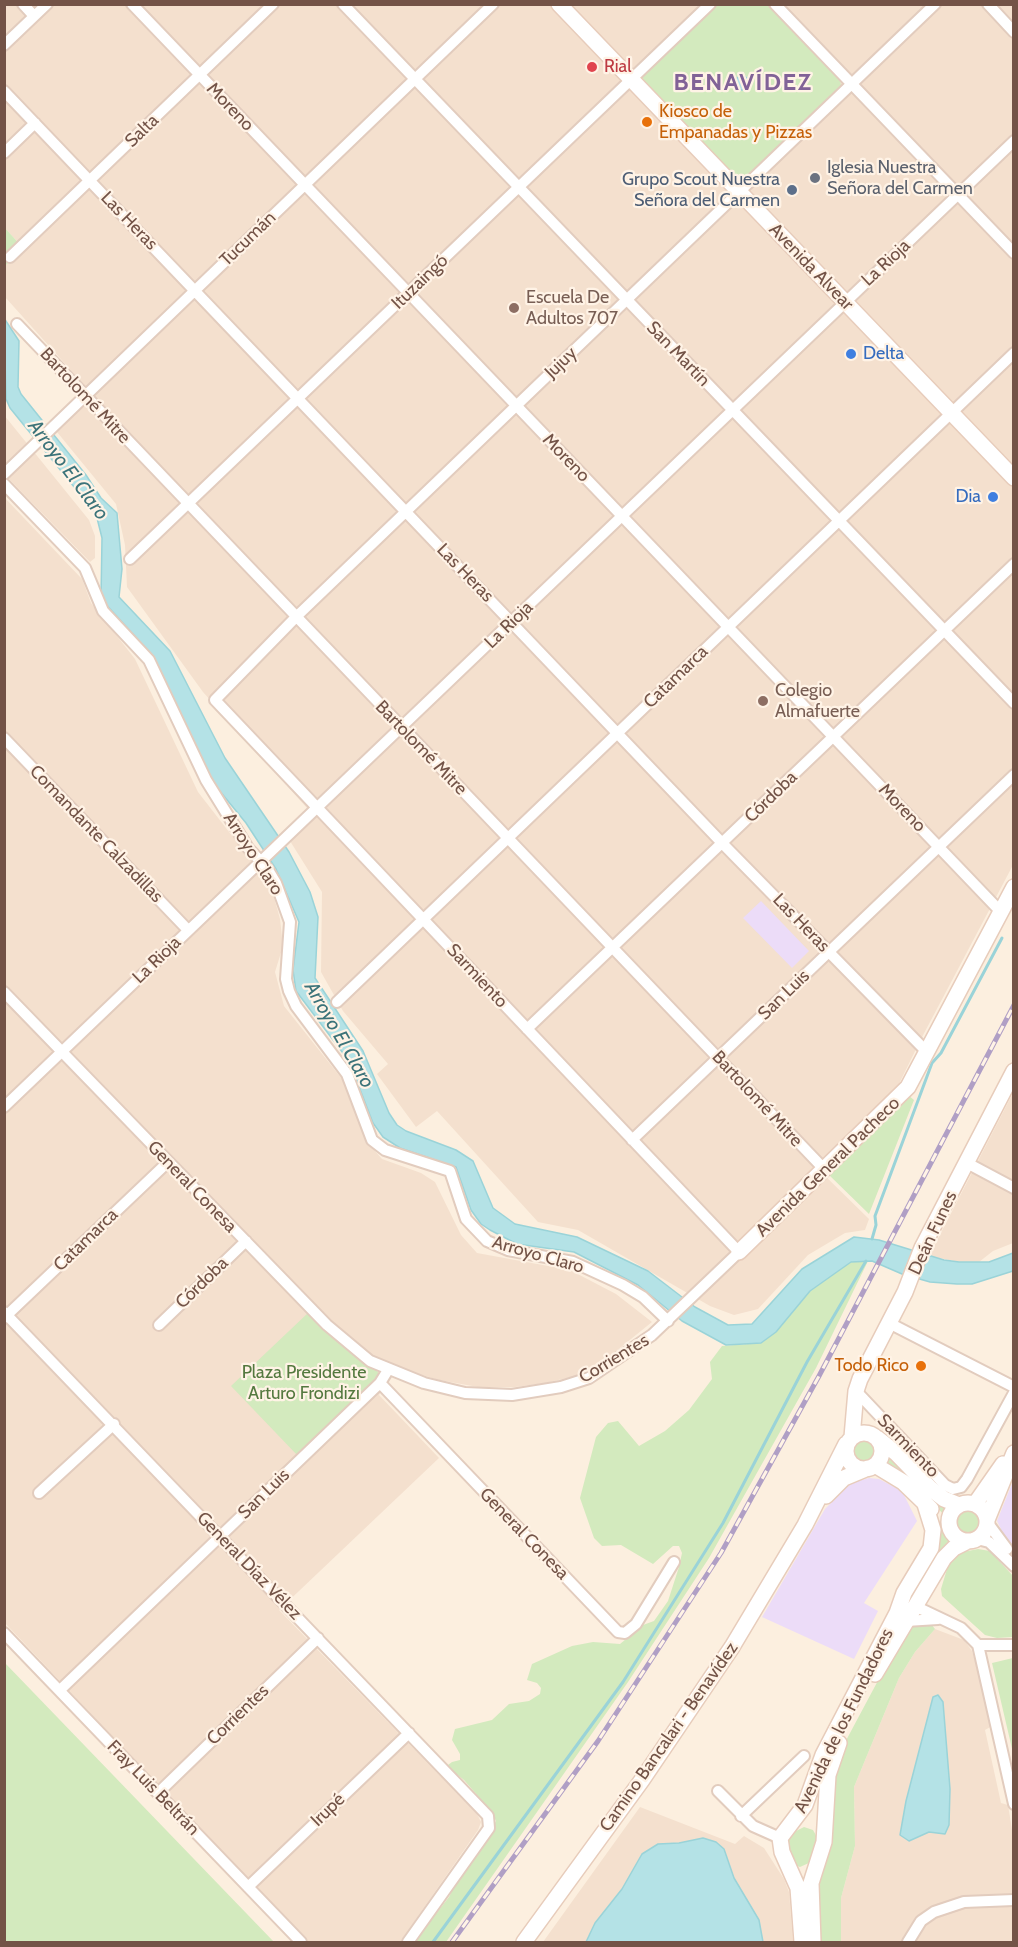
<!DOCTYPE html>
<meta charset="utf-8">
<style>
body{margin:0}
#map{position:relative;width:1018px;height:1947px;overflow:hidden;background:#fcefdf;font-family:Cabin,sans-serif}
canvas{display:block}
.frame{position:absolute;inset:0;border:6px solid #735347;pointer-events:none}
</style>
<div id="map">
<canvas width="1018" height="1947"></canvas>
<div class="frame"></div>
</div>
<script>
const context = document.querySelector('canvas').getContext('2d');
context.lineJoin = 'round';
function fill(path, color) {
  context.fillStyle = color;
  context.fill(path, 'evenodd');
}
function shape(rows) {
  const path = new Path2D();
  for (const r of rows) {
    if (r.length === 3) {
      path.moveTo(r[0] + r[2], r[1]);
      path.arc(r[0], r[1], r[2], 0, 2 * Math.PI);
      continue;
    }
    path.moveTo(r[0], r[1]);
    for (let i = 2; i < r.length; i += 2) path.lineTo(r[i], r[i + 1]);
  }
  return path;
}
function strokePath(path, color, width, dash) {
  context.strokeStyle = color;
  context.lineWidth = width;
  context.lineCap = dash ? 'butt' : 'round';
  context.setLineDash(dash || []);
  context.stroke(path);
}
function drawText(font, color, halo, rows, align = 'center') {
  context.font = font + ' Cabin,sans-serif';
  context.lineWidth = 4.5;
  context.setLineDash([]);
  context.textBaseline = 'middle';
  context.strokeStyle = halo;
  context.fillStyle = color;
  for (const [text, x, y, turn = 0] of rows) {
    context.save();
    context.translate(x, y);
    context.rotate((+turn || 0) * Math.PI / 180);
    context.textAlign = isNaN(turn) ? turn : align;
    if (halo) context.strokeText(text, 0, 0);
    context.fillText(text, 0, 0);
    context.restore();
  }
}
fill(shape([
 [5,5,1013,5,1013,865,921,1039,892,1098,817,1168,869,1219,865,1230,845,1233,808,1255,758,1309,734,1315,710,1306,578,1230,538,1222,437,1111,416,1127,377,1074,388,1064,343,1011,321,972,322,892,290,841,315,817,203,692,127,587,125,545,116,504,57,432,94,396,5,297,5,266,23,248,5,228],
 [4,415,89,520,95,536,95,558,90,562,5,475],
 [4,497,82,579,91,603,135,659,198,792,271,886,280,919,283,946,275,972,284,1006,342,1079,369,1144,382,1159,421,1173,435,1182,461,1235,477,1253,570,1270,616,1294,652,1322,610,1356,576,1376,545,1383,515,1387,478,1387,439,1380,395,1367,379,1395,439,1458,279,1610,477,1814,481,1822,478,1830,400,1942,307,1942,5,1623],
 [1013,1093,1013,1243,993,1251,979,1262,959,1262,929,1256],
 [935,1629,964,1640,972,1651,985,1693,992,1726,985,1730,1001,1803,1008,1805,1013,1836,1013,1942,841,1942,841,1898,855,1846,854,1787,899,1678,915,1652],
 [640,1807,735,1844,744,1836,764,1848,784,1879,789,1892,793,1942,543,1942]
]), '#f4e0ce');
fill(shape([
 [761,901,809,951,792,968,743,918],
 [869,1478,879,1479,902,1491,917,1521,864,1603,878,1611,854,1659,762,1617,825,1509,851,1483],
 [1013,1481,1013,1551,998,1535,1001,1529,997,1521]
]), '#ecdcf8');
fill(shape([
 [768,4,840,80,841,86,741,183,738,183,641,79,716,5],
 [5,228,23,248,5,266],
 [908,1095,914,1100,869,1214,828,1174],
 [868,1261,816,1368,709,1558,628,1682,446,1942,414,1942,449,1897,458,1878,477,1856,496,1821,491,1811,464,1780,450,1769,448,1765,452,1762,460,1760,460,1754,452,1740,455,1729,492,1720,509,1704,529,1701,540,1694,541,1688,537,1683,527,1680,532,1664,572,1646,593,1642,620,1644,643,1625,654,1621,668,1601,679,1567,682,1553,679,1546,673,1546,653,1564,621,1545,602,1546,594,1538,580,1498,596,1437,608,1423,618,1421,639,1446,665,1431,689,1410,712,1379,710,1362,722,1346,761,1343,775,1332,810,1291,828,1276,851,1262],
 [308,1313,377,1370,380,1378,298,1456,231,1386],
 [865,1451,12],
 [888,1453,950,1507,945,1516,914,1483,881,1464],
 [968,1522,13],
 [938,1527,953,1546,911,1603,905,1604,937,1551,940,1538],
 [978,1549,990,1551,1013,1576,1013,1637,997,1638,985,1635,942,1596,941,1589,947,1569,953,1559,958,1553],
 [913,1623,931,1624,935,1629,915,1652,899,1678,854,1787,855,1846,841,1898,841,1942,817,1942,815,1896,828,1809,842,1748,897,1645],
 [1013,1658,1014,1658,1013,1753,992,1663],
 [4,1663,5,1663,274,1942,5,1942],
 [804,1827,813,1830,818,1839,811,1862,800,1867,795,1865,787,1844,792,1833]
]), '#d3eabe');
const water = shape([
 [742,83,7],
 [4,318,19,341,18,387,21,394,86,475,101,498,117,513,122,569,119,597,170,651,225,758,289,852,310,892,318,917,315,978,363,1051,389,1113,397,1125,406,1131,456,1150,473,1161,493,1208,515,1224,577,1237,648,1271,695,1307,728,1325,752,1324,802,1269,854,1237,879,1240,944,1260,959,1262,989,1262,1013,1253,1013,1271,972,1284,957,1284,930,1282,902,1274,872,1261,851,1262,810,1291,776,1332,761,1343,726,1345,682,1321,638,1285,574,1252,517,1244,490,1230,481,1224,471,1210,456,1167,400,1148,383,1137,373,1123,349,1061,296,991,293,970,299,922,276,869,246,823,214,784,152,655,101,599,102,538,96,514,10,408,6,399,4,318],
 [938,1695,943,1702,950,1789,949,1825,945,1834,929,1832,909,1841,900,1835,906,1801,933,1697,938,1695],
 [703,1838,716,1842,724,1849,734,1878,759,1920,763,1942,586,1942,595,1923,622,1889,642,1854,658,1844,679,1843,703,1838]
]);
fill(water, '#b4e2e6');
strokePath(water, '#9ad3d8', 1.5);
strokePath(shape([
 [872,1239,876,1225,875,1216,932,1063,941,1053,1002,938],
 [433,1942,623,1682,723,1523,807,1362,866,1261]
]), '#9ad3d8', 3);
const street = shape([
 [23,4,34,16],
 [132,4,1000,911],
 [343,4,1014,703],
 [775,4,1014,253],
 [988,4,1014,32],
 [4,45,47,4],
 [4,91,723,844,927,1052],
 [4,153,35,123],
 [10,257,273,4],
 [17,324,825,1170],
 [4,474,493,4],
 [4,484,85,568,103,611,149,660,206,780,248,848,267,868,276,883,290,922,286,979,289,991,296,1006,347,1074,372,1140,385,1150,450,1171,466,1219,487,1241,508,1250,573,1262,623,1285,643,1297,668,1321],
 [130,559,710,4],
 [4,738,188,930],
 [4,992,327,1325,370,1361,424,1383,465,1393,512,1395,561,1387,589,1378,652,1335,739,1252,215,700,296,617,935,4],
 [337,1002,1014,353],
 [527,1029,1014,564],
 [4,1107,1014,141],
 [632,1140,1014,775],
 [967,1163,1014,1188],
 [4,1312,488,1816,489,1828,408,1942],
 [4,1318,168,1162],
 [889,1323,1014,1387],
 [159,1325,246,1241],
 [380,1383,618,1632,625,1633,636,1624,674,1562],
 [856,1391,945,1485,953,1489,961,1487,967,1479,1014,1393],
 [39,1493,114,1424],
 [987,1522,1007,1549],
 [977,1539,989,1542,1014,1566],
 [908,1608,921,1609,961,1628,978,1645,1014,1804],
 [906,1621,938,1619],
 [4,1633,301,1942],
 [978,1645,1014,1645],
 [60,1690,380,1383,388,1370],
 [718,1791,753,1826,780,1838],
 [158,1793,318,1638],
 [741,1816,804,1756],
 [248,1887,409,1733],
 [908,1942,921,1921,934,1912,964,1902,1014,1900]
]);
const secondary = shape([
 [559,4,1014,478],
 [739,1252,908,1087,1014,887],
 [864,1451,18],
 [852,1437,856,1391,860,1379,905,1292,922,1248,1014,1071],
 [877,1438,896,1453,930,1488,944,1499,959,1505],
 [875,1465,903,1482,931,1509],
 [826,1496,844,1478,868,1468],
 [968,1522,19],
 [975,1504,1003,1464],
 [987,1520,1014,1453],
 [875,1674,944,1558,954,1548,968,1541],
 [524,1942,642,1780,732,1647,805,1525,846,1444],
 [802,1942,798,1888,782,1852,780,1838,805,1805,823,1755,897,1613,904,1593,931,1548,933,1530,924,1501],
 [813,1942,811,1883,824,1842,828,1775,839,1743]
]);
strokePath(street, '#e2ccbe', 14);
strokePath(secondary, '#e7ccbb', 18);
strokePath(street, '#fff', 10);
strokePath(secondary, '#fff', 15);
const rail = shape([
 [452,1942,598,1741,721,1553,819,1376,1014,1005]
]);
strokePath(rail, '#b09fc5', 5);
strokePath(rail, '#fff3e6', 3, [9]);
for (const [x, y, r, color] of [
 [592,67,6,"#e0444e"],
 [647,122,6,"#e8710a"],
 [815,178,6,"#6b7280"],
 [792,190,6,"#5c6f8a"],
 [514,308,6,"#8d6e63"],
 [851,354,6,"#3f7fe0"],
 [993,497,6,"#3f7fe0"],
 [763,701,6,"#8d6e63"],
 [921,1366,6,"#e8710a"]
]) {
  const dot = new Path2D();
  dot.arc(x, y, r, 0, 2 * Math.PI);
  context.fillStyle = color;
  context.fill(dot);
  strokePath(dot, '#fff3e6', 2);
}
drawText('18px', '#be3a42', '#fff3e6', [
 ["Rial",604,67]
], 'left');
drawText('18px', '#735347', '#fff3e6', [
 ["Moreno",230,107,46],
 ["Salta",142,131,-44],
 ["Las Heras",129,221,46],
 ["Tucumán",248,239,-44],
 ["La Rioja",886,263,-43],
 ["Avenida Alvear",811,267,46],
 ["Ituzaingó",420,282,-44],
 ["San Martín",678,354,46],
 ["Jujuy",561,363,-44],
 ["Bartolomé Mitre",85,396,47],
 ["Moreno",566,458,46],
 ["Las Heras",465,573,46],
 ["La Rioja",509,625,-44],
 ["Catamarca",676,677,-44],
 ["Bartolomé Mitre",421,748,46],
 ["Córdoba",771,797,-44],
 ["Moreno",902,808,46],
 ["Comandante Calzadillas",96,834,46],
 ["Arroyo Claro",253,854,57],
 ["Las Heras",801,923,46],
 ["La Rioja",157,960,-44],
 ["Sarmiento",477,976,47],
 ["San Luis",784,995,-44],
 ["Bartolomé Mitre",757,1099,47],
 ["Avenida General Pacheco",828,1167,-44],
 ["General Conesa",192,1187,46],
 ["Deán Funes",933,1233,-65],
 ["Catamarca",86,1240,-44],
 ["Arroyo Claro",538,1255,16],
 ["Córdoba",202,1283,-44],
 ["Corrientes",614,1359,-31],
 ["Sarmiento",908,1446,46],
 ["San Luis",264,1494,-44],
 ["General Conesa",524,1534,46],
 ["General Díaz Vélez",249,1566,46],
 ["Corrientes",238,1715,-44],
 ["Avenida de los Fundadores",844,1721,-64],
 ["Camino Bancalari - Benavídez",669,1737,-55],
 ["Fray Luis Beltrán",153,1788,46],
 ["Irupé",328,1810,-44]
]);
drawText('18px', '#c56008', '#fff3e6', [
 ["Kiosco de",659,112],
 ["Empanadas y Pizzas",659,133],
 ["Todo Rico",909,1366,"right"]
], 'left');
drawText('18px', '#5b616d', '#fff3e6', [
 ["Iglesia Nuestra",827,168],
 ["Señora del Carmen",827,189]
], 'left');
drawText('18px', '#4e5e75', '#fff3e6', [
 ["Grupo Scout Nuestra",780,180],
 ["Señora del Carmen",780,201]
], 'right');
drawText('18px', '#785e54', '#fff3e6', [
 ["Escuela De",526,298],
 ["Adultos 707",526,319],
 ["Colegio",775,691],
 ["Almafuerte",775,712]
], 'left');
drawText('18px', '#366cbe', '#fff3e6', [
 ["Delta",863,354],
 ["Dia",981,497,"right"]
], 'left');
drawText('18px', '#54793f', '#fff3e6', [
 ["Plaza Presidente",304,1373],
 ["Arturo Frondizi",304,1394]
]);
drawText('italic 20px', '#3b7379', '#fff3e6', [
 ["Arroyo El Claro",68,470,53],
 ["Arroyo El Claro",339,1035,60]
]);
context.letterSpacing = '1.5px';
drawText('bold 24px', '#816297', '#fff3e6', [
 ["BENAVÍDEZ",743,83]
]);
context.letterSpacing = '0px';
</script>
